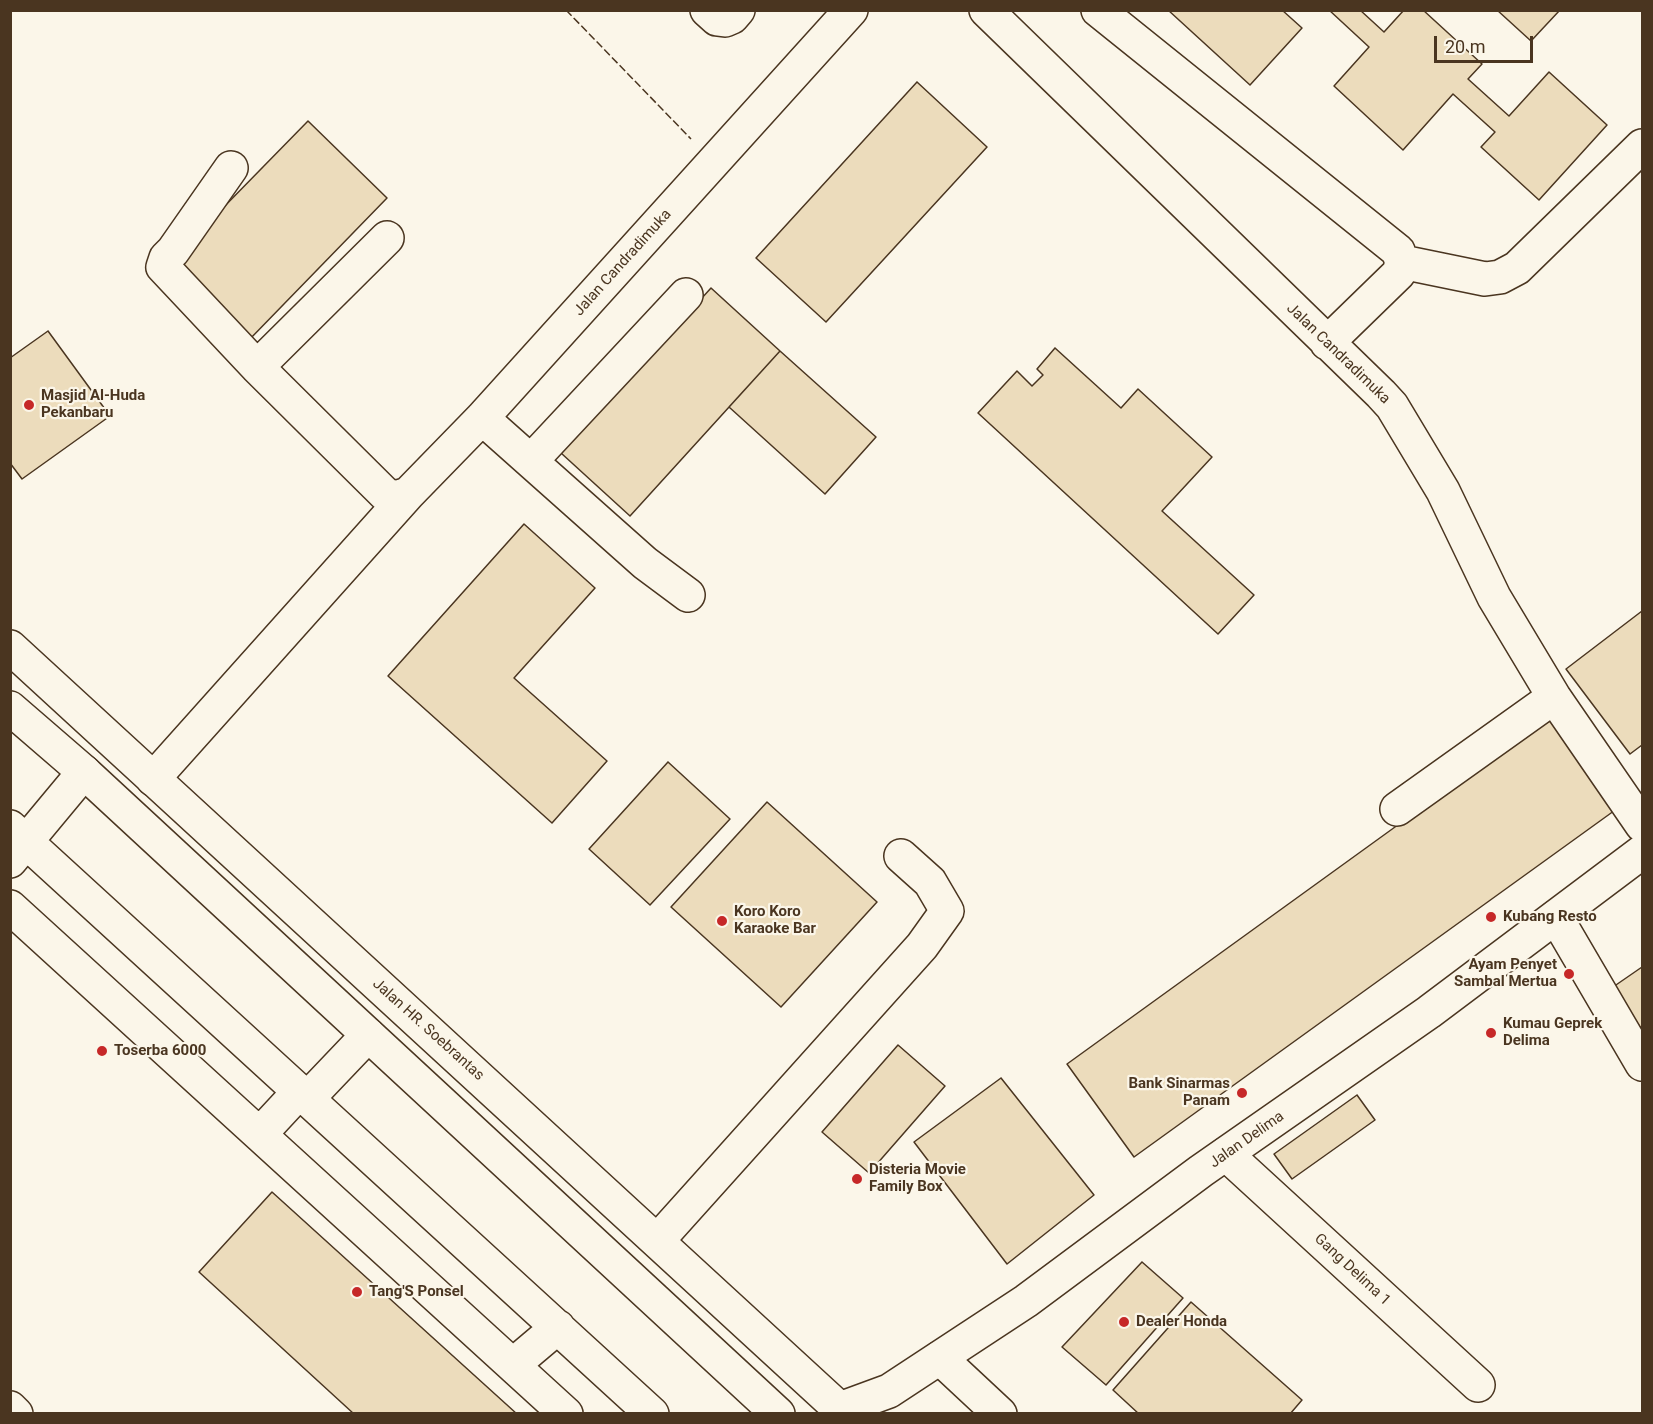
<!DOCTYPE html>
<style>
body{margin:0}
#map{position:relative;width:1653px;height:1424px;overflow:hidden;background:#fbf6e9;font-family:Roboto,sans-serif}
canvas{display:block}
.frame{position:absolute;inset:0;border:12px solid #4a3520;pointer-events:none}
.scale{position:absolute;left:1434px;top:36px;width:99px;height:27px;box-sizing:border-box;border:3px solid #4a3520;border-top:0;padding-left:8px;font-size:18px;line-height:21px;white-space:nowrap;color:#4a3520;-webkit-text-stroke:4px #fbf6e9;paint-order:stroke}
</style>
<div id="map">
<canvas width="1653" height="1424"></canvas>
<div class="frame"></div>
<div class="scale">20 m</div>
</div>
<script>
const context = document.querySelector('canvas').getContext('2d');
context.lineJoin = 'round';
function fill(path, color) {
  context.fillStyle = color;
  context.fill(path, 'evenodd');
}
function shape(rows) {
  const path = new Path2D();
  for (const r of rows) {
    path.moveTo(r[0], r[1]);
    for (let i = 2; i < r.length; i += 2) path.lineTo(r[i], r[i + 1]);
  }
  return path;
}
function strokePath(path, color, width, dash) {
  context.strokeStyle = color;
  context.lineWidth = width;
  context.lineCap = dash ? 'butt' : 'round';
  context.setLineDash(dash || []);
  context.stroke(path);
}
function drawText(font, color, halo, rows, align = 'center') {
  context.font = font + ' Roboto,sans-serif';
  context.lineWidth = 4.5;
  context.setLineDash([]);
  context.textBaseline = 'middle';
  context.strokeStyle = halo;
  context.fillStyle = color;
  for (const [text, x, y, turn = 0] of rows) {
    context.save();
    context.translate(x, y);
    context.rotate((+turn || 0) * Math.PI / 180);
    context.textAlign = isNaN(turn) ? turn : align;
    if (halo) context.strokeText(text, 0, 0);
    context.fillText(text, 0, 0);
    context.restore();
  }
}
const building = shape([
 [1168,10,1282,10,1302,28,1250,85,1168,10],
 [1329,10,1360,10,1384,32,1404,10,1423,10,1482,64,1468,79,1509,116,1549,72,1607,125,1539,200,1481,147,1495,132,1453,94,1403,150,1334,86,1369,47,1329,10],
 [1497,10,1560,10,1531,41,1497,10],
 [917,82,987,147,826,322,756,258,917,82],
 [308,121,387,198,248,341,168,264,308,121],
 [711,288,780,351,630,516,561,453,711,288],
 [48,331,110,416,22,479,10,463,10,358,48,331],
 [1055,348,1121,408,1138,389,1212,457,1162,511,1254,595,1218,634,978,413,1017,371,1032,386,1043,375,1037,369,1055,348],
 [780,351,876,437,825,494,729,407,780,351],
 [524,524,595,588,514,678,607,761,552,823,388,676,524,524],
 [1642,611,1642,745,1630,754,1566,669,1642,611],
 [1550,715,1618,808,1134,1157,1067,1064,1550,715],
 [668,762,730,819,650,905,589,849,668,762],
 [767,802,877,902,781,1007,671,907,767,802],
 [1642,967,1642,1030,1613,987,1642,967],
 [898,1045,945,1086,869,1173,822,1132,898,1045],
 [1001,1078,1094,1195,1007,1264,914,1142,1001,1078],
 [1357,1095,1375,1120,1292,1179,1274,1154,1357,1095],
 [272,1192,517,1414,354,1414,199,1272,272,1192],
 [1142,1262,1183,1298,1106,1385,1062,1347,1142,1262],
 [1191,1302,1302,1400,1290,1414,1139,1414,1113,1390,1191,1302]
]);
fill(building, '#ecdcbc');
strokePath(building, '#4a3520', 1.5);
const minor = shape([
 [707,10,717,19,725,20,732,17,738,10],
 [986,10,1381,394,1392,406,1443,491,1494,597,1554,697,1642,825],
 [1098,10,1398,251,1402,262,1399,273,1327,343],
 [231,168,173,251,166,258,163,267,257,367,385,494,395,498,408,494,482,418,851,10],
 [1402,262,1485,279,1500,277,1517,268,1642,146],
 [257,367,387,238],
 [482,418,645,563,688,595],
 [531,461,686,295],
 [153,779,408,494],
 [1397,809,1554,697],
 [10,827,652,1414],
 [10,861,84,772],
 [10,907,566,1414],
 [1556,917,1642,1064],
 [307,1099,368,1035],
 [260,1134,299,1092],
 [1226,1154,1478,1385],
 [658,1240,922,946,947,911,930,882,901,856],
 [940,1358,1000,1414],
 [513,1365,558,1327],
 [10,1408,16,1414]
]);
const major = shape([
 [10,647,845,1414],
 [10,708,84,772,778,1414],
 [840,1409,889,1391,1026,1301,1201,1171,1429,1012,1642,852]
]);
strokePath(minor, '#4a3520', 36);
strokePath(major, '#4a3520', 36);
strokePath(minor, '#fbf6e9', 33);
strokePath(major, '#fbf6e9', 33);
strokePath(shape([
 [566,10,691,139]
]), '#4a3520', 1.5, [8, 3]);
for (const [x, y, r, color] of [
 [29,405,6,"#c62828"],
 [1491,917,6,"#c62828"],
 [722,921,6,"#c62828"],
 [1569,974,6,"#c62828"],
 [1491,1033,6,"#c62828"],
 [102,1051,6,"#c62828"],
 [1242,1093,6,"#c62828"],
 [857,1179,6,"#c62828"],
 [357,1292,6,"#c62828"],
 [1124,1322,6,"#c62828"]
]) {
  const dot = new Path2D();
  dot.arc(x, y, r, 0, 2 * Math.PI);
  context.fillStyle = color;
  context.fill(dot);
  strokePath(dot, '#fbf6e9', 2);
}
drawText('15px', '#4a3520', '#fbf6e9', [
 ["Jalan Candradimuka",623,263,-48],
 ["Jalan Candradimuka",1338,354,44],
 ["Jalan HR. Soebrantas",428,1030,42],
 ["Jalan Delima",1247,1140,-35],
 ["Gang Delima 1",1352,1270,43]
]);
drawText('bold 15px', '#4a3520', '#fbf6e9', [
 ["Masjid Al-Huda",41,396],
 ["Pekanbaru",41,413],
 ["Koro Koro",734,912],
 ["Karaoke Bar",734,929],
 ["Kubang Resto",1503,917],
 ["Ayam Penyet",1557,965,"right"],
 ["Sambal Mertua",1557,982,"right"],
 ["Kumau Geprek",1503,1024],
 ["Delima",1503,1041],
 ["Toserba 6000",114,1051],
 ["Bank Sinarmas",1230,1084,"right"],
 ["Panam",1230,1101,"right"],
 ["Disteria Movie",869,1170],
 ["Family Box",869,1187],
 ["Tang'S Ponsel",369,1292],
 ["Dealer Honda",1136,1322]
], 'left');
</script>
